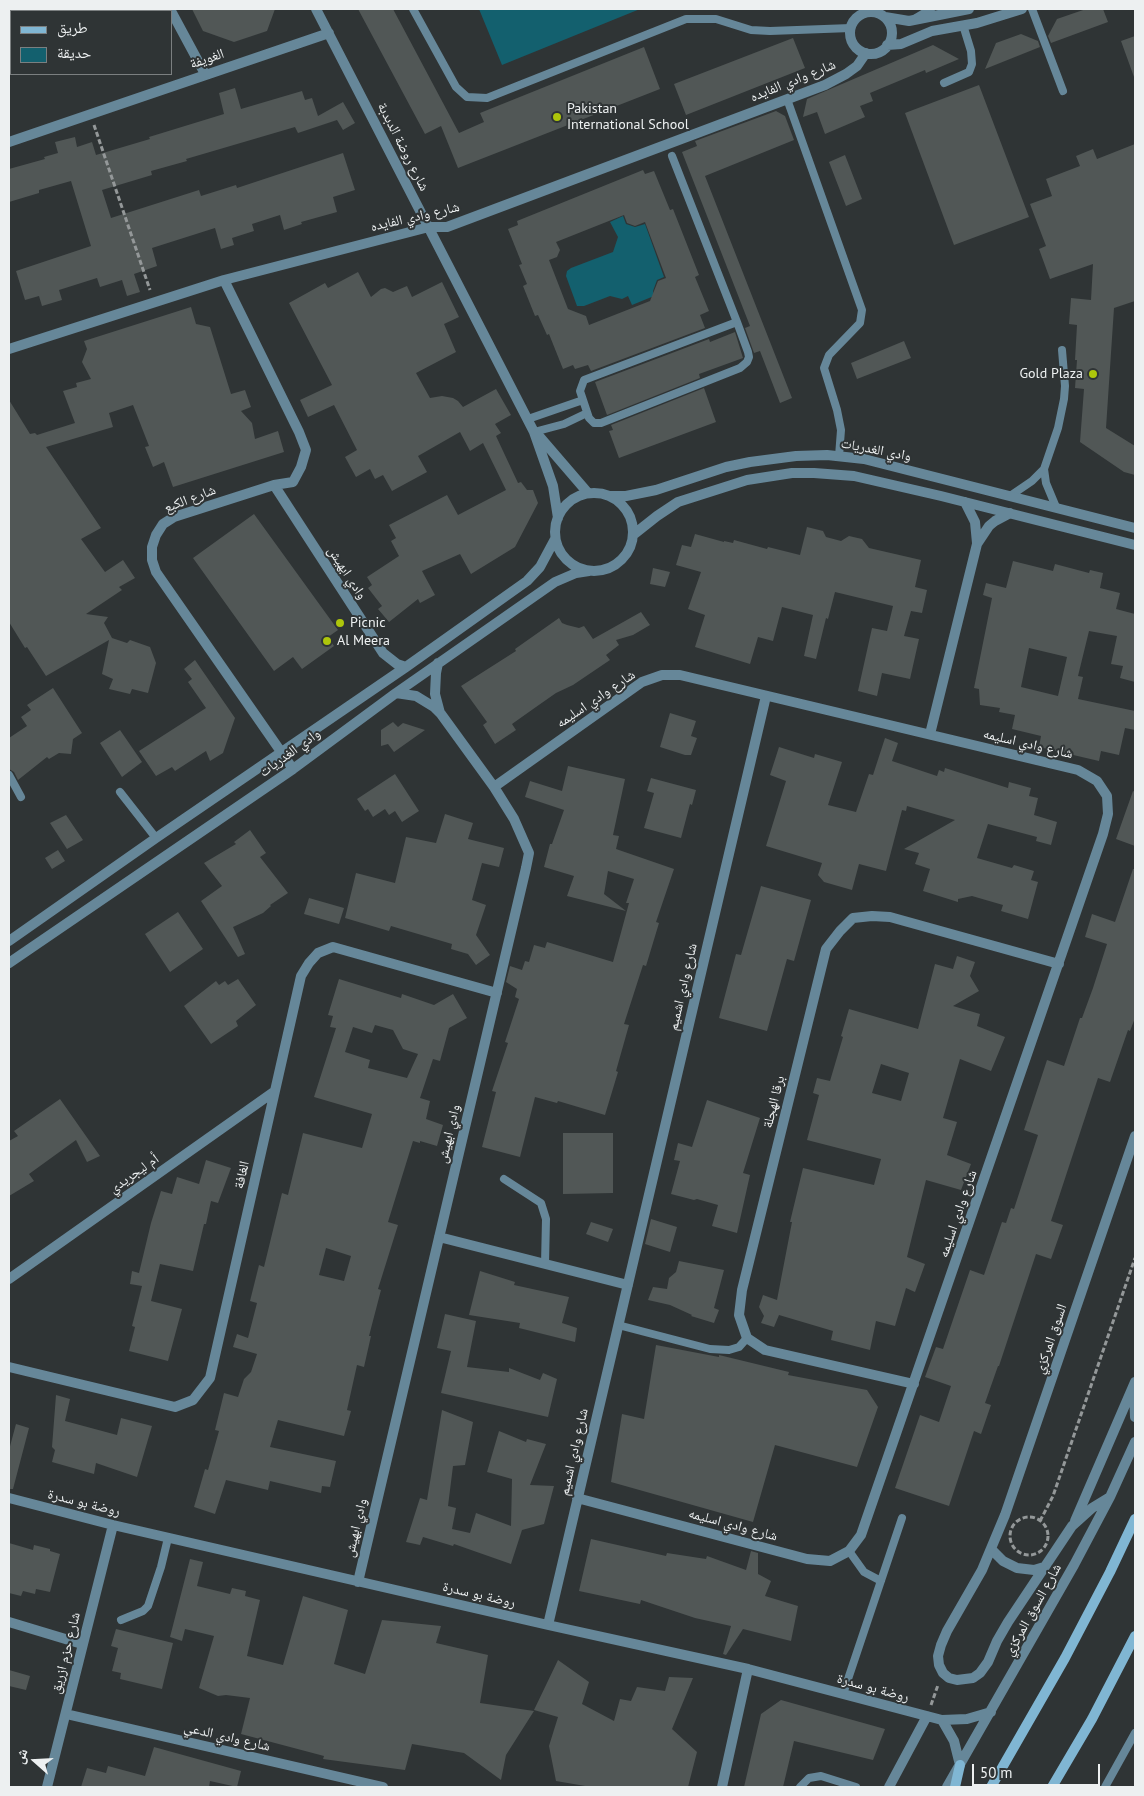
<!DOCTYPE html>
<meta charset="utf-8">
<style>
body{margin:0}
#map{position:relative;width:1144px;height:1796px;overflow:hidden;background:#2f3435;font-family:"PT Sans","Noto Naskh Arabic",sans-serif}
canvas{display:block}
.frame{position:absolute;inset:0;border:10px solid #edf0f1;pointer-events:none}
.legend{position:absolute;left:10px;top:10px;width:162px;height:65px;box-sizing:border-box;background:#2f3435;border:1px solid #7b7f80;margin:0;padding:6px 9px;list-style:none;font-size:15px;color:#edf0f1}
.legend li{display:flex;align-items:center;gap:10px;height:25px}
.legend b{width:25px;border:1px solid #7b7f80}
.north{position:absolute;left:10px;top:1736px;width:50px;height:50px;-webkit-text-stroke:4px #2f3435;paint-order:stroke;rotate:289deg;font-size:14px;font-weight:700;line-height:20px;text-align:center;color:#edf0f1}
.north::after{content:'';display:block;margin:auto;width:18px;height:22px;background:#edf0f1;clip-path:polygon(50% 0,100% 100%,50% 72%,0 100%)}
.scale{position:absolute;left:972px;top:1764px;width:128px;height:22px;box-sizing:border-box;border:2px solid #edf0f1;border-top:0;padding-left:6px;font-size:15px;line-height:18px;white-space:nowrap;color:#edf0f1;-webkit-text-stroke:4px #2f3435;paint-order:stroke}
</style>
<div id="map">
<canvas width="1144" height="1796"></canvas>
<div class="frame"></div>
<ul class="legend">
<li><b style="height:6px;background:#80b6d3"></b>طريق</li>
<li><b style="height:14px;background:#13606e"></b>حديقة</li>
</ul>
<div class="north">ش</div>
<div class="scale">50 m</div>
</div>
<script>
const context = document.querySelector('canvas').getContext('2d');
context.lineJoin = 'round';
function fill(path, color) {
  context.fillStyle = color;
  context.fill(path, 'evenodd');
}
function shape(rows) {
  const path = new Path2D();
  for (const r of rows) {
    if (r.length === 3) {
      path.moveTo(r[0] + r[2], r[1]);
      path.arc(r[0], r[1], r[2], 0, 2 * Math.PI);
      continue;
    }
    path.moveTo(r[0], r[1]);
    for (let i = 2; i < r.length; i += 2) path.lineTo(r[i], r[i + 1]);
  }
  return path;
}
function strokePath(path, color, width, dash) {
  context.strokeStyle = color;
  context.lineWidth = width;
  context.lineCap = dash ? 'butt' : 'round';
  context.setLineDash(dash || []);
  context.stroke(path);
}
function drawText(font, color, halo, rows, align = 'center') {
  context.font = font + ' "PT Sans","Noto Naskh Arabic",sans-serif';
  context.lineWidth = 4;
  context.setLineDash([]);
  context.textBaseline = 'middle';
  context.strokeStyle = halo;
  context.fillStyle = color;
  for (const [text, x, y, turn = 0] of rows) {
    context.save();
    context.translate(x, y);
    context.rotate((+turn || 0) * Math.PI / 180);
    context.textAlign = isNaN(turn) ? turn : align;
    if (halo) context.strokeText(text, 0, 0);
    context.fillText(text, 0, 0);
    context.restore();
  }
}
fill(shape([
 [479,9,640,9,502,65],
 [623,216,626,224,635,227,645,224,664,277,657,280,653,291,654,296,632,305,628,296,622,299,610,296,584,306,577,306,566,276,567,271,571,268,613,252,618,237,610,222]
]), '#13606e');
fill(shape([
 [192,9,275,9,267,31,234,42,203,31],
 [358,9,393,9,459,133,484,122,480,113,644,47,660,89,458,168,441,126,425,134],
 [1086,9,1103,9,1108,22,1051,43,1048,36,1057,19],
 [1021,34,1038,41,1040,47,985,69,996,43],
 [1135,36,1135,77,1134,77,1121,41],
 [793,38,805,68,686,115,674,84],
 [933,45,959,59,926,73,925,70,870,93,873,101,860,106,865,117,825,134,817,112,803,117,807,99],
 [979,85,1029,217,954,245,905,113],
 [235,88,241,109,302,91,305,100,312,98,318,116,343,102,355,123,343,130,337,120,298,133,295,127,186,159,187,161,151,171,152,175,102,190,111,218,199,190,201,196,236,185,237,188,343,153,355,190,333,197,337,212,301,222,302,224,284,230,280,215,252,224,254,231,232,238,234,245,221,249,215,228,152,248,157,266,134,274,140,292,127,296,122,280,100,287,97,278,59,290,62,300,42,306,39,296,25,300,16,271,91,246,71,181,39,190,39,193,9,202,9,169,45,159,44,157,58,153,55,142,75,137,77,147,92,142,96,155,150,139,149,137,224,114,219,93],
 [776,111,785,116,794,140,705,176,792,398,780,403,760,351,754,353,745,328,750,326,682,152,697,146,695,141],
 [1135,144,1135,301,1114,308,1106,428,1135,446,1135,475,1124,472,1080,442,1084,389,1075,388,1077,360,1075,360,1077,325,1069,324,1071,298,1091,300,1093,264,1050,279,1039,249,1046,246,1030,204,1052,196,1046,179,1080,166,1076,156,1093,149,1097,159],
 [845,155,862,199,846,206,829,162],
 [643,170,645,174,654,171,670,210,673,209,699,275,695,277,709,311,700,315,705,328,591,371,588,365,575,369,573,365,563,369,549,334,547,335,538,315,535,316,523,286,527,284,519,265,522,264,508,229,518,225,517,221],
 [624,215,627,223,635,226,645,222,666,278,658,281,650,301,589,325,586,316,568,309,549,260,557,257,560,250,556,242],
 [358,272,371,297,381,289,385,288,393,292,407,286,412,297,442,282,459,317,444,324,456,352,416,373,430,398,442,396,453,398,458,401,463,407,496,389,511,415,495,424,501,433,496,436,518,483,521,482,527,490,533,490,538,503,515,547,471,574,460,554,422,571,435,595,420,603,418,599,389,622,378,609,382,606,368,588,372,585,367,577,399,556,391,541,396,538,389,525,447,495,458,515,506,490,483,443,470,451,460,432,418,456,427,472,392,491,383,475,375,479,370,469,356,477,345,457,357,450,334,405,308,417,300,400,332,385,289,303,325,283,328,288],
 [191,307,196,324,210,327,231,394,245,390,251,407,241,411,252,423,255,439,278,431,284,452,173,487,164,462,153,467,145,447,149,446,133,405,109,413,113,427,46,447,101,528,81,539,105,572,123,560,135,578,119,587,122,590,86,614,108,617,104,623,112,638,127,643,130,640,150,647,156,663,148,693,132,689,130,694,109,689,113,679,102,674,109,640,46,676,27,647,25,648,9,622,9,400,30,434,35,433,37,435,75,423,63,391,77,387,76,383,91,379,82,362,87,349,84,341],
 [735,332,743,358,699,374,700,378,607,415,595,382,709,339,710,342],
 [904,341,911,358,857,379,851,363],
 [704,388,716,422,619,458,609,431,613,430,611,425],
 [254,514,338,630,328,637,334,646,302,669,293,657,274,671,193,558],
 [807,527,823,531,826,537,841,541,849,536,862,539,869,548,921,560,915,587,927,590,922,613,911,611,904,636,919,639,910,679,882,673,877,696,858,691,872,628,887,631,893,606,835,592,828,619,826,618,816,659,804,656,813,615,782,607,773,641,758,637,750,664,695,647,705,615,688,609,701,572,676,565,682,545,691,547,695,534,724,542,724,541,733,543,734,540,767,549,768,547,800,555],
 [1013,561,1053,571,1055,564,1089,573,1090,570,1103,573,1100,588,1120,593,1116,609,1135,614,1135,682,1120,678,1123,666,1111,664,1117,636,1089,631,1078,676,1083,677,1078,699,1135,711,1135,730,1125,728,1119,755,1101,751,1099,761,1039,747,1041,736,1012,729,1015,715,999,712,1000,708,980,705,979,689,974,688,992,598,983,595,986,583,1006,588],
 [1029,648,1067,657,1058,696,1021,687],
 [653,568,670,572,665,587,650,584],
 [641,612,650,625,633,635,616,640,619,645,606,655,610,660,573,685,556,693,536,707,512,724,516,730,495,744,483,725,487,722,461,686,516,651,515,649,559,618,562,623,567,625,579,628,584,626,593,639],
 [195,660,235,718,223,753,210,761,206,751,175,771,172,767,156,776,139,751,206,708,188,682,192,679,184,669],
 [53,688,82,733,73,739,71,754,59,753,49,759,47,757,18,780,14,772,9,769,9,738,27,726,21,717,31,710,27,705],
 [670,713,696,721,691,736,697,738,691,755,685,755,660,747],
 [393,722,398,727,403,723,425,730,394,752,388,744,381,746,381,730],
 [120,730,142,762,122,777,100,743],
 [885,738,898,743,892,761,937,776,939,770,944,772,945,768,1008,788,1009,782,1031,788,1029,796,1038,798,1034,815,1057,822,1051,845,1036,841,1037,837,988,824,977,858,1012,868,1014,865,1034,871,1031,880,1038,882,1028,919,1001,911,1003,905,972,896,958,899,958,902,923,891,930,869,915,864,919,853,904,849,955,820,907,806,906,811,902,810,886,871,859,864,852,890,824,882,818,875,822,863,766,846,786,781,770,775,779,747,814,758,815,754,842,762,828,805,856,812,869,774,873,775],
 [568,766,625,779,613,835,619,836,616,849,674,869,656,922,659,923,646,966,643,965,624,1024,629,1025,616,1071,618,1072,605,1115,558,1101,557,1103,535,1097,520,1157,482,1147,496,1092,492,1091,508,1043,505,1042,519,999,515,997,517,989,506,982,510,966,522,970,525,961,529,962,534,945,545,948,547,942,613,962,629,903,626,903,634,879,608,871,604,894,626,911,567,896,574,876,544,867,550,844,552,844,564,810,525,797,530,781,562,791],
 [395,774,419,811,402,822,395,811,389,815,385,809,373,817,368,809,365,811,357,799],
 [651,778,696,790,692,805,690,804,681,838,644,828,654,793,647,791],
 [1133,791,1135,792,1135,846,1116,839],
 [445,814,473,823,468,839,504,848,499,867,482,863,472,900,486,905,476,935,490,955,476,965,468,954,451,949,452,944,391,926,389,931,345,918,356,873,395,883,406,837,436,843],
 [66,815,83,840,67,849,50,823],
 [250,830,266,853,260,857,288,893,270,905,271,906,263,913,233,927,245,954,238,957,201,901,222,886,204,863,236,844,234,842],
 [58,850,65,861,52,869,45,858],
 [1133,869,1135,869,1135,1018,1130,1031,1128,1030,1110,1082,1098,1078,1051,1221,1063,1225,1051,1259,1036,1254,999,1366,998,1366,985,1403,991,1405,981,1434,974,1431,949,1506,895,1488,920,1415,939,1422,951,1386,925,1377,936,1347,943,1349,970,1270,984,1275,1002,1222,1006,1223,1011,1208,1014,1209,1038,1135,1024,1130,1047,1060,1064,1066,1080,1018,1082,1018,1093,988,1107,944,1085,937,1092,914,1115,922],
 [761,886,811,900,794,961,787,959,767,1031,719,1018,736,954,741,955],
 [309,898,344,908,339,924,304,914],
 [178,912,203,949,170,972,145,934],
 [957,956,975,962,970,976,979,991,953,1006,980,1014,977,1026,1005,1037,991,1071,960,1059,943,1118,957,1122,947,1155,971,1164,961,1190,926,1180,907,1257,925,1264,915,1292,906,1288,895,1326,876,1321,870,1350,831,1340,833,1331,779,1315,774,1327,761,1323,764,1316,759,1307,763,1295,777,1300,792,1222,790,1222,803,1168,874,1185,881,1159,807,1140,819,1095,813,1093,817,1078,830,1081,843,1037,841,1036,849,1009,918,1029,935,964,953,969],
 [881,1064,909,1073,901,1101,872,1093],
 [238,979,256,1005,236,1021,238,1026,211,1044,184,1006,216,981,219,985,225,981,228,985],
 [339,979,401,998,402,994,434,1005,453,994,467,1018,449,1028,440,1061,433,1059,420,1098,430,1101,426,1119,443,1125,437,1146,420,1141,420,1143,413,1141,388,1222,398,1225,378,1289,381,1290,369,1336,371,1336,364,1367,357,1365,347,1410,351,1411,344,1436,278,1420,270,1447,336,1461,330,1487,322,1486,321,1493,270,1481,268,1490,226,1480,215,1514,194,1507,205,1469,208,1470,219,1431,215,1430,224,1393,238,1397,244,1379,251,1372,257,1354,233,1347,237,1334,248,1338,257,1303,250,1301,259,1265,264,1267,282,1193,288,1195,303,1133,362,1148,372,1114,314,1097,336,1028,330,1027,333,1016,328,1015],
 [375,1025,393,1030,403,1049,418,1054,407,1078,368,1068,370,1060,345,1052,353,1027,372,1033],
 [326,1248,351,1256,344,1281,319,1275],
 [60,1099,100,1156,87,1162,76,1140,29,1174,34,1181,9,1196,9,1141,18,1136,14,1131],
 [707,1100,760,1118,743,1173,750,1175,737,1233,712,1226,718,1205,697,1199,694,1200,671,1194,680,1161,674,1160,678,1143,692,1147],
 [563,1133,613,1133,613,1193,563,1194],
 [206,1160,231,1168,218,1203,211,1201,206,1224,204,1224,193,1271,160,1264,151,1301,182,1309,168,1361,129,1351,135,1327,132,1326,142,1286,130,1284,132,1271,139,1273,151,1223,161,1191,172,1194,177,1177,199,1184],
 [651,1219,677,1227,670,1252,645,1244],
 [591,1222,613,1229,608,1242,586,1234],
 [679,1261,724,1270,714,1308,719,1310,714,1323,691,1316,692,1315,670,1305,648,1300,653,1287,667,1289,669,1278,676,1272],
 [480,1271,515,1282,514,1285,569,1297,562,1323,577,1328,575,1342,519,1328,520,1323,469,1315],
 [445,1314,476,1321,467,1367,509,1372,509,1368,540,1380,543,1373,557,1379,548,1417,441,1393,451,1351,437,1348],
 [656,1345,719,1357,719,1355,789,1372,788,1375,867,1390,878,1407,857,1467,775,1445,753,1522,611,1482,622,1414,644,1419],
 [56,1395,70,1399,65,1421,117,1435,121,1418,152,1426,137,1477,96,1463,94,1474,52,1462,55,1450,52,1447],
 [442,1410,473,1422,465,1465,453,1466,448,1506,456,1508,452,1529,470,1533,476,1513,511,1526,512,1479,487,1472,499,1431,526,1442,527,1439,546,1444,530,1485,554,1486,544,1524,522,1530,511,1564,454,1544,453,1546,423,1537,420,1545,406,1542,420,1498,427,1500],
 [16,1424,29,1428,13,1489,9,1489,9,1450],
 [591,1539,666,1556,667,1553,706,1559,707,1556,746,1570,751,1551,758,1553,758,1574,771,1581,765,1596,798,1606,791,1641,743,1629,726,1655,723,1654,731,1626,695,1618,641,1600,640,1604,579,1591],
 [9,1543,33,1550,34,1545,50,1549,50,1551,60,1554,50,1592,36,1589,35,1594,23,1591,21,1596,9,1593],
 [190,1559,203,1562,197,1586,230,1594,232,1588,246,1591,245,1596,260,1600,247,1656,283,1665,303,1596,348,1610,334,1664,365,1674,382,1620,441,1626,436,1643,488,1655,480,1703,534,1711,506,1755,501,1780,464,1753,412,1744,405,1770,323,1759,324,1756,241,1734,250,1698,226,1695,218,1696,199,1688,214,1636,185,1629,182,1641,170,1637],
 [116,1629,173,1643,162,1689,120,1679,121,1673,112,1671,118,1648,111,1646],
 [558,1660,589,1682,582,1704,614,1721,620,1699,631,1701,637,1687,665,1691,669,1677,693,1678,672,1729,697,1752,688,1787,591,1787,556,1781,549,1746,558,1717,534,1710],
 [9,1670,30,1676,26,1690,9,1686],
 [781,1700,885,1729,873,1760,794,1741,783,1787,744,1787,761,1714],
 [154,1747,241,1771,237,1787,210,1781,209,1787,81,1787,87,1768,106,1773,108,1766,145,1776]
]), '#515756');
strokePath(shape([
 [94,125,150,290],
 [1029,1536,19],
 [1040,1521,1053,1496,1135,1258],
 [931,1705,938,1685]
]), '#949899', 3, [5, 2.5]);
strokePath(shape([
 [413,9,456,87,467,97,487,98,686,19,716,19,751,30,770,31,851,28],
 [1032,9,1063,91],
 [916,18,931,9],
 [944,83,969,72,972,64,971,51,963,25],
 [787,99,862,310,860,323,829,355,824,368,837,410,841,430,839,456],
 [672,156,737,322,748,352,749,357,747,362,740,368,601,423,594,423,589,418,580,391,584,380,737,322],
 [528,419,583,400],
 [534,432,564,424,587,413],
 [1010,496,1032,481,1044,469],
 [1056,507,1046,483,1044,469,1058,428,1064,399,1065,386,1062,350],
 [9,775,21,797],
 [120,792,156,838],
 [504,1179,541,1203,546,1219,545,1264],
 [618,1325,710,1349,729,1350,739,1347,747,1338],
 [849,1551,864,1572,881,1581],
 [121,1620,143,1611,148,1606,161,1567,168,1538],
 [843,1694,902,1518],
 [800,1787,809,1778,821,1776,856,1787],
 [1105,1787,1135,1733]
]), '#668799', 8);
strokePath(shape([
 [170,9,205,74],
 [316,9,534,432,553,486,558,518],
 [24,11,29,9],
 [871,33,21],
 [885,17,909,21,969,9],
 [9,18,11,17],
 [887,45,901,44,932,31,977,23,1022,9],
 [9,142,329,33],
 [224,280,299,432,306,450,301,467,293,482,274,485,174,517,163,524,156,535,152,547,152,560,156,572,293,769],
 [9,349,224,280,429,227,447,227,825,85,846,74,857,66,866,53],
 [539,436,588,493],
 [274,485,383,653,397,664,406,667],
 [594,532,39],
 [610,496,626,496,656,490,726,467,750,462,796,456,827,455,864,459,1135,528],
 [965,502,975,522,977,543],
 [633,535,657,516,678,502,747,480,792,473,814,473,854,476,941,496,1135,545],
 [438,663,436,673,435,694,440,713],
 [930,734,977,544,989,526,995,521,1010,513],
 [494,787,642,682,662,675,680,675,1078,770,1097,781,1107,796,1108,814,1103,834,861,1535,849,1551,830,1561,807,1559,577,1498],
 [9,941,156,838,406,667,527,581,540,567,555,539],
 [9,963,293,769,396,693,555,582,576,573,589,571],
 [439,1237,628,1285],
 [9,1279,275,1091],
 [9,1367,175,1407,193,1400,210,1378,301,976,309,963,318,953,333,947,497,993],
 [914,1384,765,1350,747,1338,739,1315,742,1290,826,949,840,931,853,918,872,916,890,917,1059,964],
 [1134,1391,1135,1417],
 [1110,1497,1092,1508,1072,1526,1008,1622,997,1641,988,1662,980,1673,973,1678,957,1680,949,1678,943,1673,939,1665,938,1656,941,1645,947,1631,982,1570,1005,1515,1135,1136],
 [9,1498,113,1525,548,1625,748,1669,942,1720,967,1719,991,1712],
 [1075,1521,1135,1382],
 [991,1549,1003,1561,1017,1568,1034,1570,1044,1567],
 [358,1582,526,868,529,853,514,819,494,787,441,714,434,707,416,696,396,693],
 [9,1622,82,1644],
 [548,1625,766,696],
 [66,1714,383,1787],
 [942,1720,954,1741,960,1765],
 [47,1787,113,1525],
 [722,1787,748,1669],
 [889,1787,927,1716],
 [947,1787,1074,1565,1110,1497,1135,1442]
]), '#668799', 10);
strokePath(shape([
 [955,1787,960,1765],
 [991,1787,1065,1658,1110,1572,1135,1519],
 [1052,1787,1092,1719,1135,1636]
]), '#80b6d3', 10);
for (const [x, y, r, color] of [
 [557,117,5,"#aec60b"],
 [1093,374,5,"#aec60b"],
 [340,623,5,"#aec60b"],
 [327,641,5,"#aec60b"]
]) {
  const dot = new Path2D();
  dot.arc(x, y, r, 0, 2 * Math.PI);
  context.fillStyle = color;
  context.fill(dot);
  strokePath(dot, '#2f3435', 2);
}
drawText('14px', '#edf0f1', '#2f3435', [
 ["الغويفة",207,59,-19],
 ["شارع وادي الفايده",793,81,-22],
 ["شارع روضة الدبدبة",403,147,63],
 ["شارع وادي الفايده",415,217,-13],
 ["وادي الغدريات",876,450,11],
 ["شارع الكبع",190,499,-21],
 ["وادي ابهيش",347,573,57],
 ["شارع وادي اسليمه",596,699,-34],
 ["شارع وادي اسليمه",1028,744,13],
 ["وادي الغدريات",290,753,-36],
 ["شارع وادي اشميم",683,987,-77],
 ["برقا الهجلة",774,1102,-76],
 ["وادي ابهيش",449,1134,-77],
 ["أم ليجريدي",134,1174,-35],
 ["الغافة",242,1175,-77],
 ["شارع وادي اسليمه",958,1214,-71],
 ["السوق المركزي",1051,1339,-71],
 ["شارع وادي اشميم",574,1452,-77],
 ["روضة بو سدرة",84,1503,14],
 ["شارع وادي اسليمه",733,1525,15],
 ["وادي ابهيش",356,1528,-77],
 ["روضة بو سدرة",479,1595,13],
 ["شارع السوق المركزي",1033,1610,-61],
 ["شارع حزم ازريق",66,1653,-76],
 ["روضة بو سدرة",873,1688,15],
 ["شارع وادي الدعي",227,1737,13]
]);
drawText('14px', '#edf0f1', '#2f3435', [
 ["Pakistan",567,109],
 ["International School",567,125],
 ["Gold Plaza",1083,374,"right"],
 ["Picnic",350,623],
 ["Al Meera",337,641]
], 'left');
</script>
